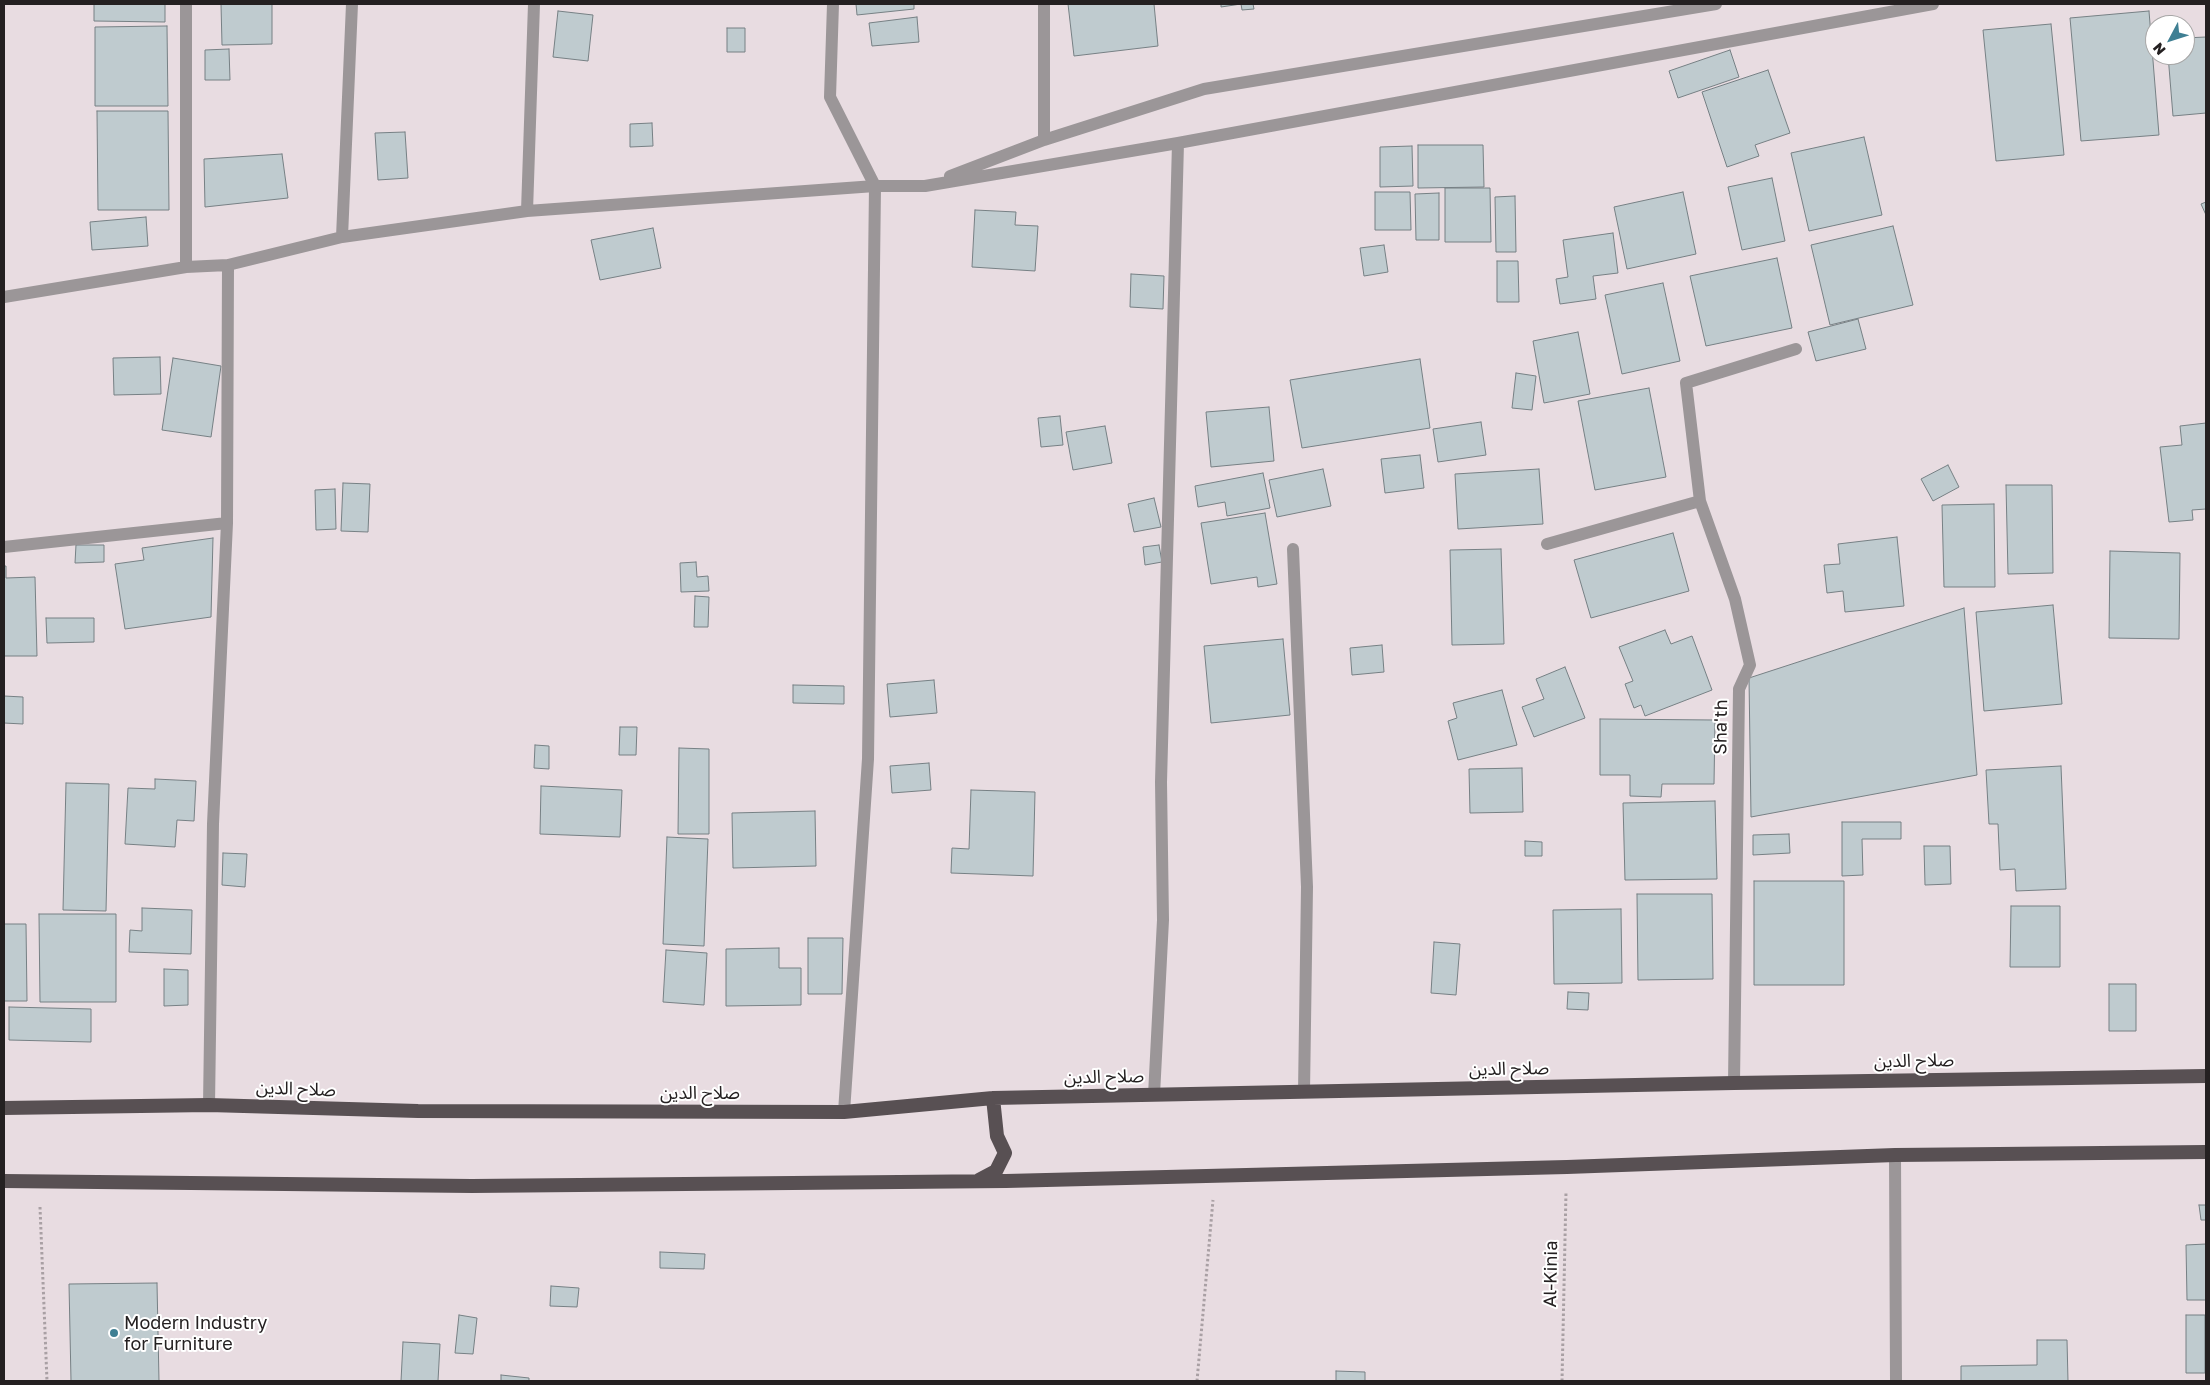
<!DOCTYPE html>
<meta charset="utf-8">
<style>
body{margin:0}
#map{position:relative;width:2210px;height:1385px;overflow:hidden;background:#e8dce1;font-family:"Golos Text",sans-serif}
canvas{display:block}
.frame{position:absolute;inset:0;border:5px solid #242021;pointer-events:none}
.north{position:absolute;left:2145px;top:15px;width:50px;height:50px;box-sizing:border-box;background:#fff;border:1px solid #a7a6a6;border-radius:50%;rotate:230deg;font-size:14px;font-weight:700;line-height:20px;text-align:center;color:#242021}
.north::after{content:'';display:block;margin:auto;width:18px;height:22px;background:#3f7f93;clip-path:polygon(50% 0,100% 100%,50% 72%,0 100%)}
</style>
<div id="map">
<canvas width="2210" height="1385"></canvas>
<div class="frame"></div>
<div class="north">N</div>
</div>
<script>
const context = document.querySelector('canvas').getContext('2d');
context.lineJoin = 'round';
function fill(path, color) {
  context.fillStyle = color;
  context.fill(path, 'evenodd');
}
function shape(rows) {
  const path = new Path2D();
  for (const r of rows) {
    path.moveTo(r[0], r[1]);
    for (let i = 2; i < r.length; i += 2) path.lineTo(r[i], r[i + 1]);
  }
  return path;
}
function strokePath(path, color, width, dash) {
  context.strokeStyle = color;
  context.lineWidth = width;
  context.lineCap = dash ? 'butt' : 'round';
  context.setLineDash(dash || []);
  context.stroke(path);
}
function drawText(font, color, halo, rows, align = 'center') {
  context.font = font + ' "Golos Text","Noto Sans Arabic",sans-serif';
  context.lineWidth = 4;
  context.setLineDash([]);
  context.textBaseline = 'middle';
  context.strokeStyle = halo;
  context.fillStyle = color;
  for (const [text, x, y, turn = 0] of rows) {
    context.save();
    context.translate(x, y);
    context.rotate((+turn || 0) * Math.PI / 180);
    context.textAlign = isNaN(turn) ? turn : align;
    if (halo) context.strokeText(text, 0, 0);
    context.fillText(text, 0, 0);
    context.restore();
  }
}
const building = shape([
 [94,4,165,4,165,22,94,21,94,4],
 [221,4,272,4,272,44,222,45,221,4],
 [856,4,914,4,914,9,857,15,856,4],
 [1068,4,1154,4,1158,46,1074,56,1068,4],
 [1221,4,1253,4,1254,9,1242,10,1241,4,1221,7,1221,4],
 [558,11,593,15,588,61,553,57,558,11],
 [2149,11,2159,135,2081,141,2070,18,2149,11],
 [917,17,919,42,872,46,869,23,917,17],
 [2051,24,2064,155,1996,161,1983,30,2051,24],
 [167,26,168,106,95,106,95,27,167,26],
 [727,28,745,28,745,52,727,52,727,28],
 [2206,37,2206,113,2173,116,2168,55,2185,55,2185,38,2206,37],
 [229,49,230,80,205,80,205,50,229,49],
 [1730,50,1739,77,1678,98,1669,71,1730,50],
 [1768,70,1790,133,1755,145,1759,156,1727,167,1702,92,1768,70],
 [97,111,168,111,169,210,98,210,97,111],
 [652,123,653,146,630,147,630,124,652,123],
 [405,132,408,178,378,180,375,133,405,132],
 [1864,137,1882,215,1809,231,1791,153,1864,137],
 [1418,145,1483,145,1484,187,1418,188,1418,145],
 [1412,146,1413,186,1380,187,1380,147,1412,146],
 [282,154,288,198,205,207,204,159,282,154],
 [1772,178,1785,241,1742,250,1728,187,1772,178],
 [1445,188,1490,188,1491,242,1445,242,1445,188],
 [1375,192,1410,192,1411,230,1375,230,1375,192],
 [1683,192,1696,254,1627,269,1614,207,1683,192],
 [1439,193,1439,240,1416,240,1415,194,1439,193],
 [1515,196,1516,252,1496,252,1495,197,1515,196],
 [2206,202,2206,215,2201,204,2206,202],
 [975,210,1016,212,1015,225,1038,226,1035,271,972,267,975,210],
 [146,217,148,246,92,250,90,222,146,217],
 [1893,226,1913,305,1830,325,1811,245,1893,226],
 [653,228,661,268,600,280,591,240,653,228],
 [1613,233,1618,273,1593,276,1596,299,1560,304,1556,279,1568,277,1563,240,1613,233],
 [1384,245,1388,272,1364,276,1360,248,1384,245],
 [1777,258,1792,328,1706,346,1690,276,1777,258],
 [1497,261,1518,261,1519,302,1497,302,1497,261],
 [1131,274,1164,276,1163,309,1130,307,1131,274],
 [1663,283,1680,361,1622,374,1605,295,1663,283],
 [1858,319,1866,349,1816,361,1808,332,1858,319],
 [1578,332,1590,394,1544,403,1533,341,1578,332],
 [160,357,161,394,114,395,113,358,160,357],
 [173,358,221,366,211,437,162,430,173,358],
 [1420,359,1430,428,1302,448,1290,380,1420,359],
 [1516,373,1536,376,1532,410,1512,408,1516,373],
 [1649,388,1666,477,1595,490,1578,401,1649,388],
 [1269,407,1274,461,1211,467,1206,412,1269,407],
 [1060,416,1063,445,1041,447,1038,418,1060,416],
 [1481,422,1486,455,1438,462,1433,429,1481,422],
 [2206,423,2206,509,2192,510,2193,520,2169,522,2160,447,2182,445,2180,426,2206,423],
 [1105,426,1112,463,1073,470,1066,432,1105,426],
 [1420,455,1424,488,1385,493,1381,459,1420,455],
 [1948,465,1959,487,1933,501,1921,479,1948,465],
 [1323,469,1331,506,1277,517,1269,480,1323,469],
 [1539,469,1543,524,1458,529,1455,474,1539,469],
 [1263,473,1270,508,1227,516,1225,502,1198,507,1195,486,1263,473],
 [343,483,370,484,368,532,341,531,343,483],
 [2006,485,2052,485,2053,573,2008,574,2006,485],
 [335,489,336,529,316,530,315,490,335,489],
 [1154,498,1161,527,1134,532,1128,504,1154,498],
 [1994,504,1995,587,1944,587,1942,505,1994,504],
 [1265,513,1277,584,1258,587,1257,577,1211,584,1201,523,1265,513],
 [1673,533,1689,591,1591,618,1574,560,1673,533],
 [1897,537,1904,606,1845,612,1843,591,1827,593,1824,565,1840,564,1838,544,1897,537],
 [213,538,211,617,125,629,115,564,144,560,142,548,213,538],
 [76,545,104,545,104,562,75,563,76,545],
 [1159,545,1162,562,1145,565,1143,547,1159,545],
 [1501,549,1504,644,1452,645,1450,550,1501,549],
 [2110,551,2180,553,2179,639,2109,638,2110,551],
 [696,562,697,577,708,576,709,591,681,592,680,563,696,562],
 [4,566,6,566,6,578,35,577,37,656,4,656,4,566],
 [695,596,709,597,708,627,694,627,695,596],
 [2053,605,2062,704,1984,711,1976,612,2053,605],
 [1964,608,1977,775,1751,817,1749,678,1964,608],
 [46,618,94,618,94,642,47,643,46,618],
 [1665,630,1671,644,1692,636,1712,690,1645,716,1641,705,1634,708,1625,684,1633,681,1619,647,1665,630],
 [1283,639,1290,715,1211,723,1204,646,1283,639],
 [1382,645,1384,672,1352,675,1350,648,1382,645],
 [1565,667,1585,718,1534,737,1522,707,1544,699,1536,679,1565,667],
 [934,680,937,713,890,717,887,684,934,680],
 [793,685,844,686,844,704,793,703,793,685],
 [1502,690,1517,745,1458,760,1448,721,1457,718,1453,703,1502,690],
 [4,696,23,697,23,724,4,723,4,696],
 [1600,719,1715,720,1714,784,1662,784,1661,797,1630,796,1630,775,1600,775,1600,719],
 [620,727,637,727,636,755,619,755,620,727],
 [535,745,549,746,549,769,534,768,535,745],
 [679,748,709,749,709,834,678,834,679,748],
 [929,763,931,790,892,793,890,766,929,763],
 [2061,766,2066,889,2016,891,2015,869,2000,870,1998,824,1989,824,1986,770,2061,766],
 [1522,768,1523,812,1470,813,1469,769,1522,768],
 [155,779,196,781,194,821,177,820,175,847,125,844,128,788,155,789,155,779],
 [66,783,109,784,106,911,63,910,66,783],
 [541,786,622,790,620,837,540,834,541,786],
 [971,790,1035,792,1033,876,951,873,952,848,969,849,971,790],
 [1715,801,1717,879,1625,880,1623,803,1715,801],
 [815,811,816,866,733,868,732,813,815,811],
 [1842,822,1901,822,1901,839,1862,839,1863,875,1842,876,1842,822],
 [1789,834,1790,853,1753,855,1753,835,1789,834],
 [667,837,708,839,704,946,663,944,667,837],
 [1525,841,1542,842,1542,856,1525,856,1525,841],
 [1924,846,1950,846,1951,884,1925,885,1924,846],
 [223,853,247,854,245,887,222,885,223,853],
 [1754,881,1844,881,1844,985,1754,985,1754,881],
 [1637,894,1712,894,1713,979,1638,980,1637,894],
 [2011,906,2060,906,2060,967,2010,967,2011,906],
 [142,908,192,910,191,954,129,952,130,930,142,931,142,908],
 [1621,909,1622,983,1554,984,1553,910,1621,909],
 [39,914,116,914,116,1002,40,1002,39,914],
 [4,924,26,924,27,1001,4,1001,4,924],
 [808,938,843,938,842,994,808,994,808,938],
 [1434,942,1460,944,1456,995,1431,993,1434,942],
 [779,948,779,968,801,968,801,1005,726,1006,726,949,779,948],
 [666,950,707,953,704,1005,663,1002,666,950],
 [164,969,188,970,188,1005,164,1006,164,969],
 [2109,984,2136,984,2136,1031,2109,1031,2109,984],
 [1568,992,1589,993,1588,1010,1567,1009,1568,992],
 [9,1007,91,1009,91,1042,9,1040,9,1007],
 [2199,1205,2206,1205,2206,1220,2201,1220,2199,1205],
 [2206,1244,2206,1300,2187,1300,2186,1245,2206,1244],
 [660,1252,705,1254,704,1269,660,1268,660,1252],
 [157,1283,159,1381,71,1381,69,1284,157,1283],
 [551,1286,579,1288,577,1307,550,1306,551,1286],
 [459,1315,477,1318,473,1354,455,1353,459,1315],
 [2186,1315,2205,1315,2205,1373,2186,1373,2186,1315],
 [2037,1340,2067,1340,2068,1381,1961,1381,1961,1366,2037,1365,2037,1340],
 [403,1342,440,1344,438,1381,401,1381,403,1342],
 [1336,1371,1365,1372,1365,1381,1336,1381,1336,1371],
 [501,1375,529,1378,529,1381,501,1381,501,1375]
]);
fill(building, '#bfcbcf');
strokePath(building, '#768084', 1);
strokePath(shape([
 [40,1207,47,1381],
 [1197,1381,1213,1200],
 [1562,1381,1566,1192]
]), '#a9a0a4', 3, [2.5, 2.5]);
strokePath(shape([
 [1547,544,1700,501],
 [1293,549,1307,887,1304,1092],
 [1734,1083,1739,689,1750,665,1735,599,1700,501,1686,383,1796,349],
 [1895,1155,1896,1381]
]), '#9b9698', 12);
strokePath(shape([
 [833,4,830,97,875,186,868,759,844,1112],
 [1044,4,1044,140],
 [950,176,1044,140,1204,89,1716,4],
 [527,211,534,4],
 [342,237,352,4],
 [186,267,186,4],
 [4,297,186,267,228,265,342,237,527,211,875,186,925,186,1178,143,1933,4],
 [4,547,227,523],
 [1154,1095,1163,920,1161,782,1178,143],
 [209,1105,213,824,227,523,228,265]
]), '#9b9698', 12);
strokePath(shape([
 [4,1108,209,1105,418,1111,844,1112,993,1098,1734,1083,2206,1076],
 [979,1180,996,1171,1005,1153,997,1136,993,1098],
 [4,1181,472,1186,1006,1181,1567,1167,1895,1155,2206,1152]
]), '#585053', 14);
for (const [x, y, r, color] of [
 [114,1333,5,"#3f7f93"]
]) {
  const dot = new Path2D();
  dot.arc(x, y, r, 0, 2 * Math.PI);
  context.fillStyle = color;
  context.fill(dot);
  strokePath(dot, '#fff', 2);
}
drawText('18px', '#242021', '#fff', [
 ["Sha'th",1721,727,-89],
 ["صلاح الدين",1914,1061,-1],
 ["صلاح الدين",1509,1069,-1],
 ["صلاح الدين",1104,1077,-1],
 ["صلاح الدين",296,1089,2],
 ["صلاح الدين",700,1093],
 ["Al-Kinia",1551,1274,-89]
]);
drawText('18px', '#242021', '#fff', [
 ["Modern Industry",124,1323],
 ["for Furniture",124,1344]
], 'left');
</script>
